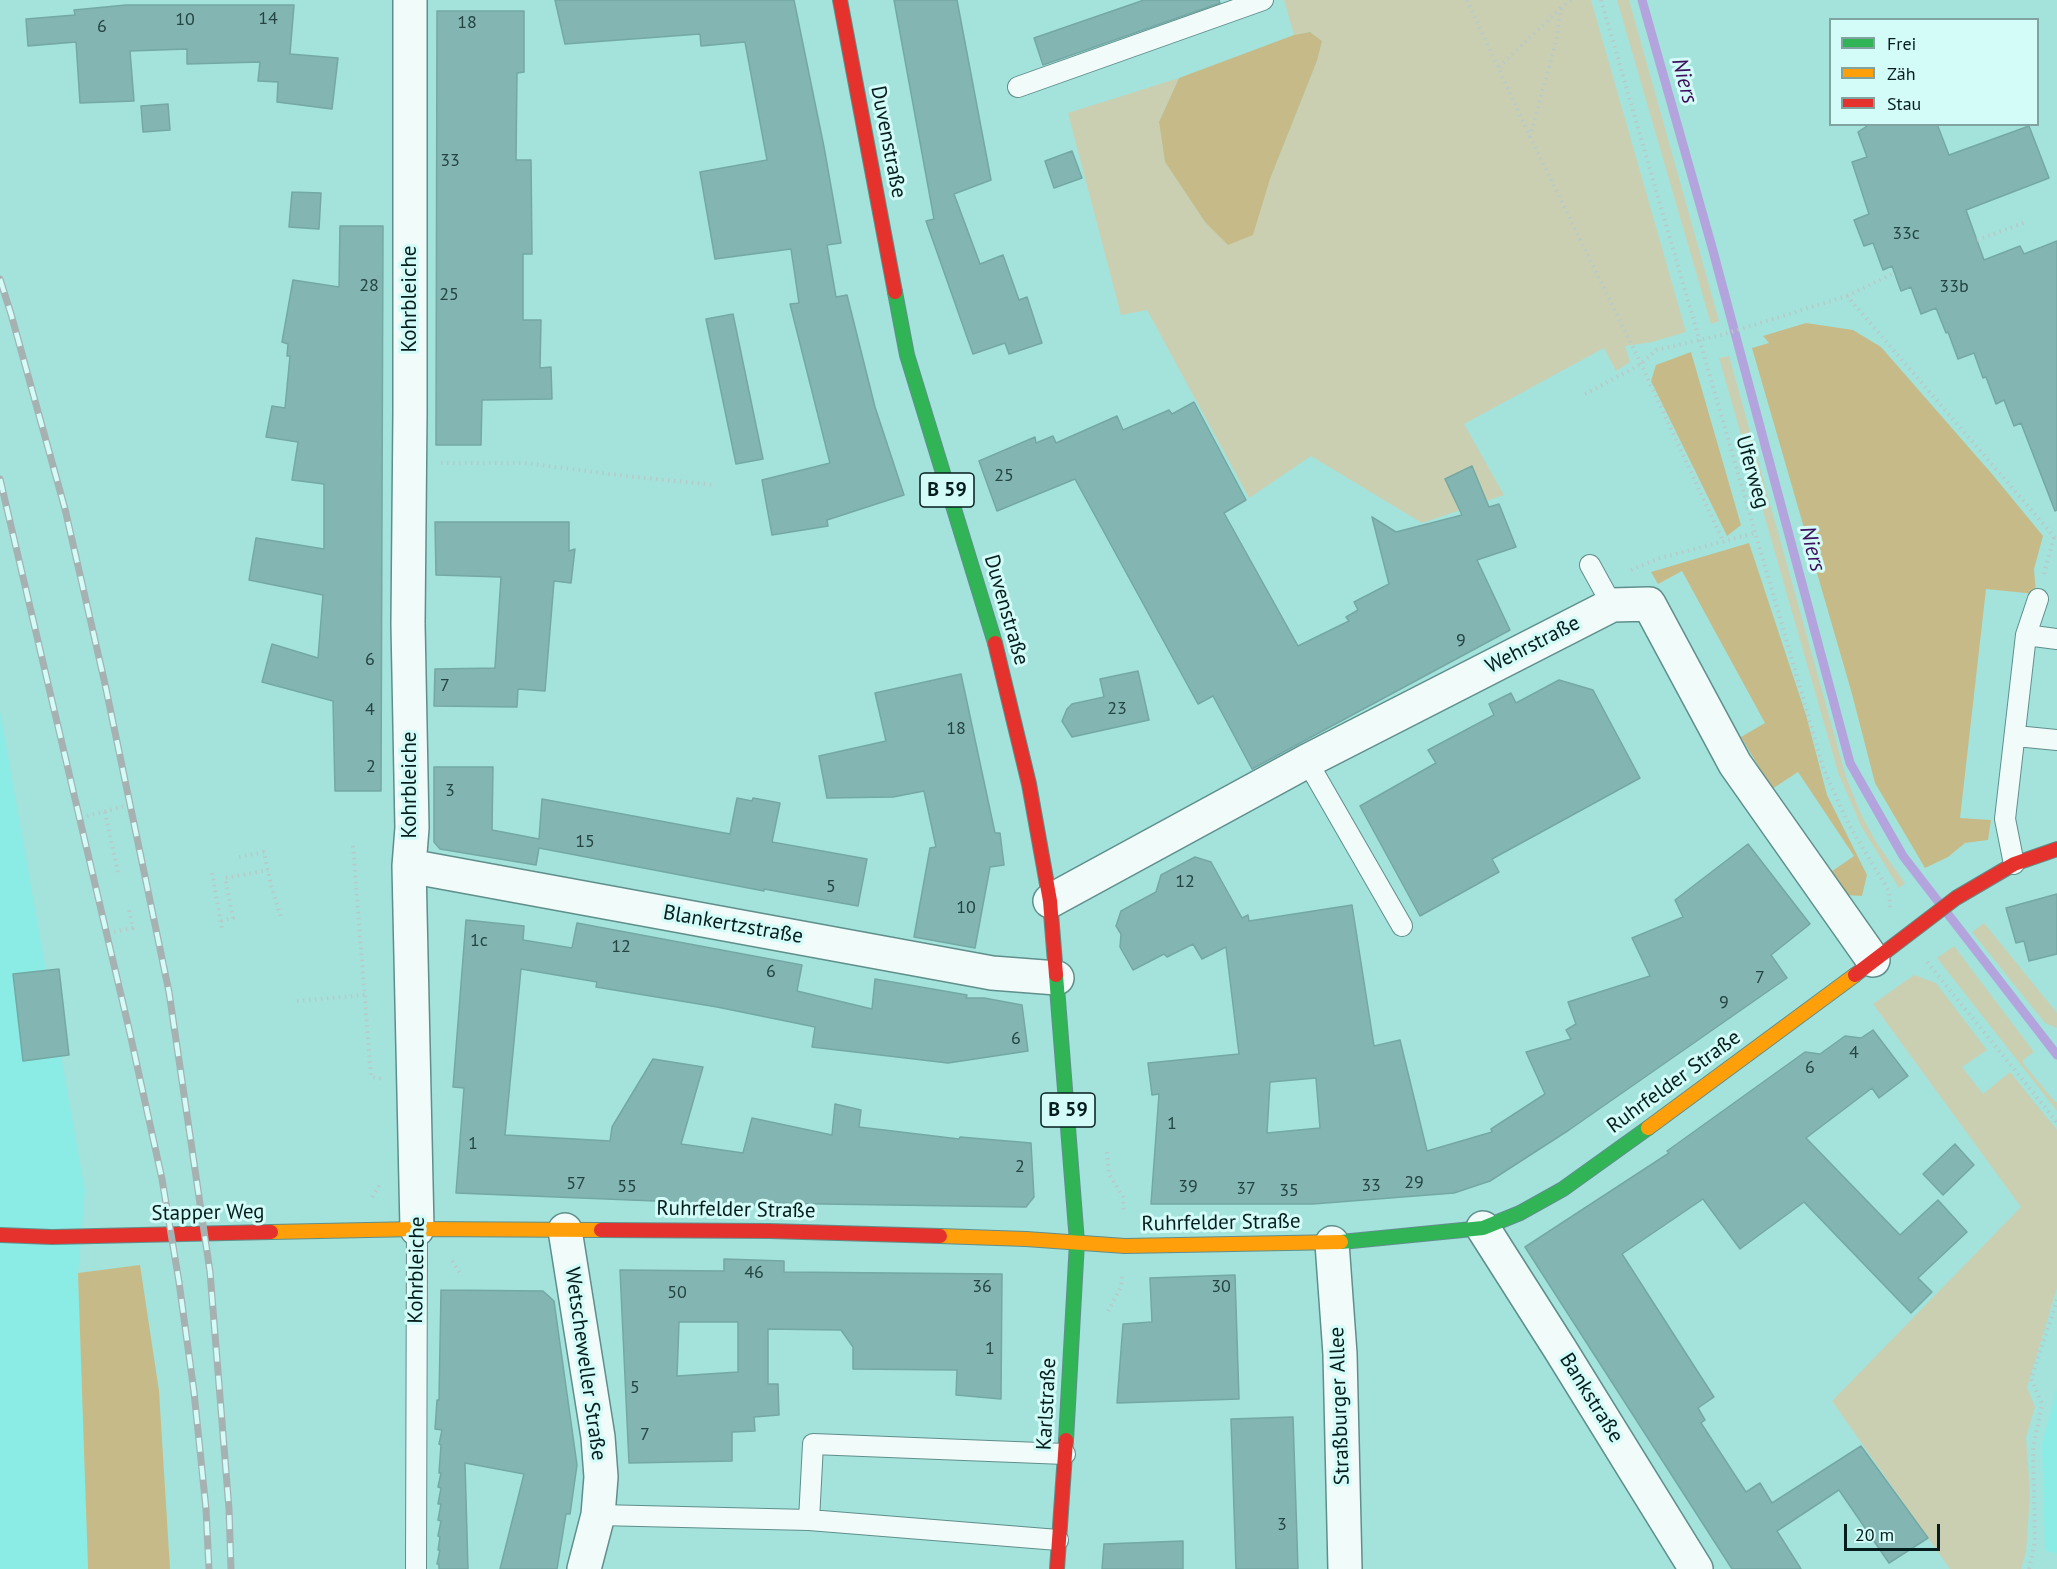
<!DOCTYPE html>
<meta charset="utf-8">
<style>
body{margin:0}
#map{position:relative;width:2057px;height:1569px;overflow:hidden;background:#a4e2dc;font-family:"PT Sans",sans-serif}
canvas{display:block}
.legend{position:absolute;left:1829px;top:18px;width:210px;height:108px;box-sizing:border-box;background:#d3fbf7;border:2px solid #81a3a0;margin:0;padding:8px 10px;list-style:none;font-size:18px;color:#051e1d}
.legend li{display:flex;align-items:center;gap:12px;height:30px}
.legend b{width:30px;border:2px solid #81a3a0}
.scale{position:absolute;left:1844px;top:1524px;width:96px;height:27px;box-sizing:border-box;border:3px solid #051e1d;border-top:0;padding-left:8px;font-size:18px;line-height:21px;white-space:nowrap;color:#051e1d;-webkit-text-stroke:4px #d3fbf7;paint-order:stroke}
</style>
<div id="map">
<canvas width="2057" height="1569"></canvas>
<ul class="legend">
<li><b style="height:8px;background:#30b455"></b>Frei</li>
<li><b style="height:8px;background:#ff9f0a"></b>Zäh</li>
<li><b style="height:8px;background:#e5322d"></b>Stau</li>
</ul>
<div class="scale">20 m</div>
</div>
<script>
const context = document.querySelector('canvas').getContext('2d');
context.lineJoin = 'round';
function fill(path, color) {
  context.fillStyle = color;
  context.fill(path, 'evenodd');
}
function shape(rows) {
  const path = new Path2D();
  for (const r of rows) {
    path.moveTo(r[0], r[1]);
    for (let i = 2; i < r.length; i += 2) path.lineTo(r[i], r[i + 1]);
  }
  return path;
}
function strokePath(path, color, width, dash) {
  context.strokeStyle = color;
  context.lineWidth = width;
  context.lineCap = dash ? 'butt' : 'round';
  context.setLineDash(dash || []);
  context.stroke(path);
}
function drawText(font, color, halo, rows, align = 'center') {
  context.font = font + ' "PT Sans",sans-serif';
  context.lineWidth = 6;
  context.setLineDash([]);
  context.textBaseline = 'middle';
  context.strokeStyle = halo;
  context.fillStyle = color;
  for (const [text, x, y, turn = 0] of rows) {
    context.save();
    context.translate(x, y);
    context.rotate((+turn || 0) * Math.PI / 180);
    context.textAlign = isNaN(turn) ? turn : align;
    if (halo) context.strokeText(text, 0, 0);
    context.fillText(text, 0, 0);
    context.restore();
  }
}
fill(shape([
 [0,711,85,1191,78,1273,88,1569,0,1569],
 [2057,1390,2057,1554,2045,1550,2042,1443]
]), '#8bece5');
fill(shape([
 [1284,0,1591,0,1686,332,1652,342,1625,346,1630,362,1616,371,1604,348,1464,424,1504,495,1422,523,1311,456,1249,498,1147,310,1121,315,1068,113,1179,78,1159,122,1165,162,1205,222,1229,245,1270,179,1317,61,1322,41,1310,32,1294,35],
 [1617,0,1629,0,1719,321,1711,324],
 [1729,356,1846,777,1861,814,1876,842,1905,883,1899,888,1861,826,1838,772,1719,358],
 [1984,923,2057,1013,2057,1028,2045,1023,1972,932],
 [1954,946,2034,1052,2023,1060,2023,1063,2055,1102,2057,1102,2057,1111,1937,958],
 [1914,975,1936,983,1987,1050,1962,1067,1983,1094,2010,1072,2057,1130,2057,1288,2027,1387,2035,1407,2026,1437,2030,1494,2026,1552,2021,1569,1950,1569,1832,1401,2021,1207,1873,1004]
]), '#cbcfb1');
fill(shape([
 [1310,32,1322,41,1317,61,1270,179,1253,235,1228,245,1205,222,1165,162,1159,122,1179,78,1294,35],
 [1806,323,1853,330,1881,347,1992,474,2043,536,2034,569,2036,594,1986,589,1960,818,1991,820,1988,840,1965,843,1948,857,1925,868,1875,783,1852,694,1752,348,1769,343,1763,336],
 [1691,352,1741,525,1727,536,1651,381,1656,365],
 [1749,543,1806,715,1827,795,1867,875,1862,896,1845,895,1828,874,1854,856,1798,772,1772,789,1741,737,1765,723,1682,571,1658,584,1651,572],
 [140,1265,159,1391,170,1569,88,1569,78,1273]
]), '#c6bb88');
strokePath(shape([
 [1642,0,1712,247,1850,763,1903,856,2057,1055]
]), '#b3a4de', 9);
const building = shape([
 [555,0,794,0,824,147,841,243,827,245,836,297,847,295,875,407,904,495,827,520,828,526,772,535,762,480,830,463,790,304,799,303,791,249,715,259,700,172,767,160,745,42,701,46,700,34,565,44,555,0],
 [894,0,957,0,991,180,954,194,980,264,1003,255,1019,300,1027,297,1042,343,1009,354,1005,343,973,354,926,221,934,219,894,0],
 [1144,0,1219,0,1220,3,1043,65,1034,38,1144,0],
 [126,5,294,5,290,54,338,58,332,109,277,102,278,82,258,81,260,62,187,64,187,49,130,51,134,101,80,103,76,42,28,46,26,19,75,15,74,10,126,5],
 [437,11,524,11,524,72,517,73,516,160,531,160,532,254,523,254,523,320,541,320,540,368,551,367,552,399,482,400,481,445,436,445,437,11],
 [168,104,170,130,143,132,141,106,168,104],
 [1870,124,1937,124,1949,155,2029,126,2049,178,1966,210,1984,260,2020,246,2024,254,2057,241,2057,510,2055,511,2021,423,2014,426,2004,400,1996,404,1986,377,1983,378,1974,353,1958,359,1948,332,1946,333,1936,308,1921,314,1911,287,1901,291,1892,266,1883,270,1873,243,1864,246,1854,220,1869,214,1852,162,1867,157,1858,132,1870,124],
 [1072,151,1082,178,1054,188,1045,161,1072,151],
 [292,192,321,193,319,229,289,227,292,192],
 [340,226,383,226,381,791,335,791,333,701,262,682,272,644,318,658,323,595,249,580,256,538,324,549,324,484,292,480,298,442,266,437,272,406,285,408,290,356,287,356,288,344,282,342,293,280,339,287,340,226],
 [733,314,763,459,736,464,706,319,733,314],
 [1194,402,1246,500,1224,513,1298,646,1349,621,1346,617,1358,610,1354,602,1389,584,1372,517,1396,532,1462,515,1445,479,1472,466,1489,507,1499,504,1516,547,1477,560,1510,630,1252,769,1213,696,1198,704,1075,479,997,511,979,461,1035,437,1036,443,1053,436,1056,443,1117,416,1123,430,1169,410,1172,414,1194,402],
 [435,522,569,522,569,551,575,549,571,583,554,581,545,691,518,689,517,707,434,706,435,669,495,668,501,577,436,575,435,522],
 [1138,671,1149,720,1072,737,1062,721,1067,709,1072,704,1104,697,1100,679,1138,671],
 [961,674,995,833,1000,833,1004,865,990,867,975,948,914,937,930,848,936,847,924,791,893,797,827,798,819,756,886,741,875,693,961,674],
 [1559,680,1593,690,1640,778,1492,859,1499,872,1420,916,1360,806,1436,763,1428,750,1494,715,1489,704,1511,693,1516,703,1559,680],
 [434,767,493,767,492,830,539,839,542,799,730,834,737,798,752,801,753,798,780,803,772,842,867,859,858,906,764,889,764,891,539,848,536,865,440,849,434,842,434,767],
 [1748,844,1810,924,1771,955,1787,978,1569,1130,1490,1181,1454,1193,1313,1204,1151,1204,1159,1094,1152,1095,1148,1063,1239,1054,1226,947,1202,959,1193,944,1167,957,1164,954,1133,970,1120,947,1121,934,1116,926,1121,911,1156,892,1161,875,1195,857,1211,862,1242,918,1248,915,1249,921,1352,905,1374,1046,1400,1040,1427,1151,1492,1132,1491,1129,1545,1094,1526,1052,1571,1039,1566,1030,1576,1024,1568,1002,1650,976,1632,938,1683,917,1675,900,1748,844],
 [1316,1078,1320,1128,1267,1133,1270,1082,1316,1078],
 [2057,894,2057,954,2029,961,2024,941,2016,943,2006,908,2057,894],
 [466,920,524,926,523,940,572,948,577,923,802,965,797,991,872,1009,875,979,967,995,966,998,984,998,1022,1005,1028,1051,948,1063,812,1047,815,1027,717,1007,596,987,597,982,521,969,505,1135,610,1141,612,1127,653,1059,703,1067,681,1144,743,1153,752,1118,832,1135,835,1104,861,1110,859,1127,959,1139,960,1137,1031,1143,1034,1197,1026,1207,755,1203,755,1205,456,1193,464,1088,453,1087,466,920],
 [59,969,69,1055,23,1061,13,974,59,969],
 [1873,1030,1908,1076,1879,1098,1872,1088,1806,1138,1900,1235,1938,1200,1967,1232,1918,1278,1932,1292,1911,1313,1804,1202,1740,1249,1703,1199,1622,1254,1714,1397,1698,1408,1705,1420,1701,1423,1746,1492,1760,1483,1772,1503,1861,1446,1928,1538,1889,1563,1839,1490,1777,1531,1801,1569,1732,1569,1525,1247,1669,1153,1667,1151,1805,1052,1820,1054,1845,1036,1861,1038,1873,1030],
 [1955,1144,1974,1165,1943,1195,1923,1174,1955,1144],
 [724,1259,784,1261,784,1272,1002,1274,1001,1399,956,1395,957,1370,853,1369,853,1347,841,1330,768,1329,768,1384,778,1384,779,1415,754,1417,755,1431,732,1432,732,1461,629,1463,620,1270,724,1271,724,1259],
 [679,1322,738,1322,738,1372,677,1376,679,1322],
 [1235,1275,1239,1399,1117,1403,1123,1324,1152,1322,1150,1278,1235,1275],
 [441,1290,543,1291,554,1301,577,1465,570,1514,566,1514,557,1569,500,1569,524,1474,465,1463,468,1569,439,1569,439,1564,437,1564,440,1550,438,1550,440,1537,438,1536,441,1521,438,1520,441,1504,438,1504,441,1488,438,1487,441,1473,439,1473,441,1445,439,1444,442,1430,435,1429,437,1400,439,1400,441,1290],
 [1293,1417,1298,1569,1236,1569,1231,1419,1293,1417],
 [1183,1541,1183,1569,1102,1569,1104,1544,1183,1541]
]);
fill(building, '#83b6b2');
strokePath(building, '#74a8a4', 1.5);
const lane = shape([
 [1018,87,1263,0],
 [1590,565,1612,605],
 [2026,635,2057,639],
 [2016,736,2057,740],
 [1307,761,1402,926],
 [2014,864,2005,819,2026,635,2038,599],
 [598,1515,809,1520,1058,1540],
 [809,1520,813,1444,1065,1454],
 [416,1569,417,1229]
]);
const street = shape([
 [410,0,410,413,408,624,412,828,409,866,417,1229],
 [409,866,992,973,1057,978],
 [1050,901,1307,761,1612,605,1649,604,1735,764,1873,960],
 [1483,1228,1560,1349,1696,1569],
 [565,1230,598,1437,601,1477,598,1515,584,1569],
 [1332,1243,1340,1354,1345,1569]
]);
const fast = shape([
 [895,292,907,355,995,643],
 [1056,975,1077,1242,1066,1440],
 [1341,1242,1483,1228,1520,1213,1563,1189,1648,1128]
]);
const slow = shape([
 [1648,1128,1855,975],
 [271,1232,417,1229,601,1230],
 [940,1236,1026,1239,1125,1246,1341,1242]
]);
const jam = shape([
 [840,0,895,292],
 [995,643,1029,784,1050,901,1056,975],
 [1855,975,1956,898,2014,864,2057,849],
 [601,1230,769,1231,940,1236],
 [0,1235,52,1237,271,1232],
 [1057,1569,1066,1440]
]);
strokePath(lane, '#5f8f8b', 22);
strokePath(street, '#5f8f8b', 36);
strokePath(fast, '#5f8f8b', 16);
strokePath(slow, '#5f8f8b', 16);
strokePath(jam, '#5f8f8b', 16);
strokePath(shape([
 [1467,0,1530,137,1641,364,1724,543],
 [1601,0,1824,770,1849,825,1889,891,1890,908],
 [1499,67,1561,8],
 [1530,137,1557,38,1561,8,1571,0],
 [1977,240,2026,222],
 [1847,296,1894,273],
 [1585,394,1641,364,1656,350,1721,335,1847,296,2057,540],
 [441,463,525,463,626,476,715,485],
 [1631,570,1657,559,1755,533],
 [2044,574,2054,537,2056,537],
 [105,812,118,872],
 [87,816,125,806],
 [353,846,371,1077,382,1079],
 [239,857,264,852,271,885,281,917],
 [212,873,222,929],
 [221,921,233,918,225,878,268,870],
 [114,932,133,928,129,910],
 [1927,962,2057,1122],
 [297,1001,365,995],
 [1107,1152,1109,1174,1123,1197,1124,1213],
 [372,1197,381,1183],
 [452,1261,462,1276],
 [1108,1311,1121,1287,1122,1277],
 [2029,1569,2035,1542,2033,1448,2042,1404,2031,1379,2057,1300]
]), '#b8cac8', 4, [1.5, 4.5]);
strokePath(lane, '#f1fbfa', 20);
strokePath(street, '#f1fbfa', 33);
strokePath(fast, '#30b455', 14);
strokePath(slow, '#ff9f0a', 14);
strokePath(jam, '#e5322d', 14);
const rail = shape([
 [0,279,11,314,65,509,105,684,169,992,210,1272,229,1509,231,1569],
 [0,479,129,1029,162,1179,179,1282,194,1392,206,1509,209,1569]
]);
strokePath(rail, '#a6b2b2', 7);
strokePath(rail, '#d3fbf7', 4.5, [14]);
drawText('18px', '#244442', null, [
 ["14",268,19],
 ["10",185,20],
 ["18",467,23],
 ["6",102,27],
 ["33",450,161],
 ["33c",1906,234],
 ["28",369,286],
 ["33b",1954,287],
 ["25",449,295],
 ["25",1004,476],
 ["9",1461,641],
 ["6",370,660],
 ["7",445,686],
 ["23",1117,709],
 ["4",370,710],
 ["18",956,729],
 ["2",371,767],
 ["3",450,791],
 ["15",585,842],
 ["12",1185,882],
 ["5",831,887],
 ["10",966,908],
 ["1c",479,941],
 ["12",621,947],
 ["6",771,972],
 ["7",1760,978],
 ["9",1724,1003],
 ["6",1016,1039],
 ["4",1854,1053],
 ["6",1810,1068],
 ["1",1172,1124],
 ["1",473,1144],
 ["2",1020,1167],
 ["29",1414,1183],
 ["57",576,1184],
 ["33",1371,1186],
 ["55",627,1187],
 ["39",1188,1187],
 ["37",1246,1189],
 ["35",1289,1191],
 ["46",754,1273],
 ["36",982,1287],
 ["30",1221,1287],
 ["50",677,1293],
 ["1",990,1349],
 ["5",635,1388],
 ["7",645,1435],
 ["3",1282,1525]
]);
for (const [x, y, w] of [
 [947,490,54],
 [1068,1110,54]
]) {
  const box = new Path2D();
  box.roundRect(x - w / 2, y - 17, w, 34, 4.5);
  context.fillStyle = '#d3fbf7';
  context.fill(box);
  strokePath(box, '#051e1d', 1.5);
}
drawText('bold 20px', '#051e1d', null, [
 ["B 59",947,490],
 ["B 59",1068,1110]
]);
drawText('21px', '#051e1d', '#d3fbf7', [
 ["Duvenstraße",888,142,79],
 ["Kohrbleiche",410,299,-90],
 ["Uferweg",1752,472,74],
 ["Duvenstraße",1006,610,74],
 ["Wehrstraße",1533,645,-27],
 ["Kohrbleiche",410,785,-90],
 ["Blankertzstraße",733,925,10],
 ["Ruhrfelder Straße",1674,1082,-36],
 ["Ruhrfelder Straße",736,1210,1],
 ["Stapper Weg",208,1213,-1],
 ["Ruhrfelder Straße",1221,1223,-1],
 ["Kohrbleiche",417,1270,-89],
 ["Wetscheweller Straße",585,1364,82],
 ["Bankstraße",1591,1398,58],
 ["Karlstraße",1047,1404,-87],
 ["Straßburger Allee",1340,1406,-92]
]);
drawText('italic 22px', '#3e0d5b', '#d3fbf7', [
 ["Niers",1684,81,75],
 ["Niers",1812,549,75]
]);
</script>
